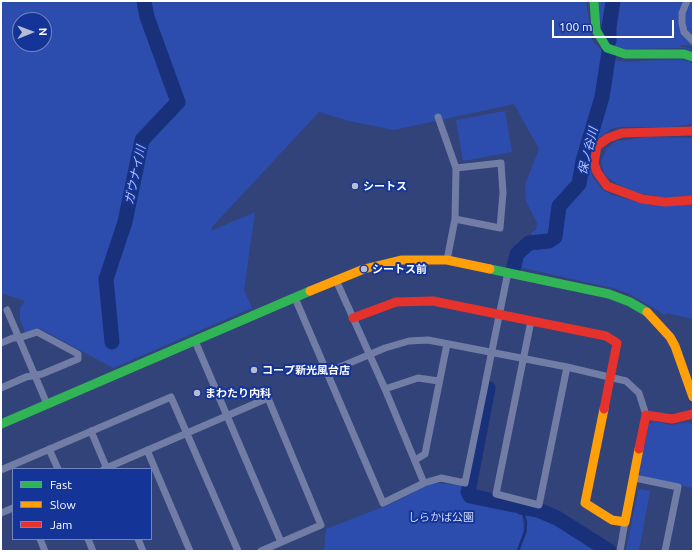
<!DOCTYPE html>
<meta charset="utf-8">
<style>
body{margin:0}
#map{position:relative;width:694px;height:552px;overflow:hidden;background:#32437a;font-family:Ubuntu,sans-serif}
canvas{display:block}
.frame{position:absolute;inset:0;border:2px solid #fff;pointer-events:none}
.legend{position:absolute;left:12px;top:468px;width:140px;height:72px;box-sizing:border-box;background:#153497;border:1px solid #7385c1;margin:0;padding:5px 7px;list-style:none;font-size:12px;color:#fff}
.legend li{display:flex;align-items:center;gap:8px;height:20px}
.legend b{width:20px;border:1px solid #7385c1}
.north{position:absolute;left:12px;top:12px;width:40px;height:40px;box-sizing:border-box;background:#153497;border:1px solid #7385c1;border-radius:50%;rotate:89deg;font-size:11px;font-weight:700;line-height:16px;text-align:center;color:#fff}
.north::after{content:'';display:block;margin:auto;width:14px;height:18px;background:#b7bdd0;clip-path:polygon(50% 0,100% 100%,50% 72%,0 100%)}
.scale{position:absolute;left:552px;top:20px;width:122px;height:18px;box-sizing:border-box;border:2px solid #fff;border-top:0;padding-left:5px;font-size:12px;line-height:14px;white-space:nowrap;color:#fff;-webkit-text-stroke:3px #153497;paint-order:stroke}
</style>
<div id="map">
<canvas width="694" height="552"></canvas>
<div class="frame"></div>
<ul class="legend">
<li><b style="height:5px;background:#30b455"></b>Fast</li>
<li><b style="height:5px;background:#ff9f0a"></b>Slow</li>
<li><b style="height:5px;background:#e5322d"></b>Jam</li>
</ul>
<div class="north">N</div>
<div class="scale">100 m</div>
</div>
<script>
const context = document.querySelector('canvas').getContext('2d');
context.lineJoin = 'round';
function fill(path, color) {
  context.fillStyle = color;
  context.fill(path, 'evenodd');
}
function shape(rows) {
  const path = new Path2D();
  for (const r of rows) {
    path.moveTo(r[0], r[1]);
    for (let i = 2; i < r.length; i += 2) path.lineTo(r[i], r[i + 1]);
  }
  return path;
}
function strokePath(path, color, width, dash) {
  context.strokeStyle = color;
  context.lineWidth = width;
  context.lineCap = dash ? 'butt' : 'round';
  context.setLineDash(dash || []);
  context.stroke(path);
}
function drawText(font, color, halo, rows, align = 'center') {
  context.font = font + ' Ubuntu,"Noto Sans JP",sans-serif';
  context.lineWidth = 4;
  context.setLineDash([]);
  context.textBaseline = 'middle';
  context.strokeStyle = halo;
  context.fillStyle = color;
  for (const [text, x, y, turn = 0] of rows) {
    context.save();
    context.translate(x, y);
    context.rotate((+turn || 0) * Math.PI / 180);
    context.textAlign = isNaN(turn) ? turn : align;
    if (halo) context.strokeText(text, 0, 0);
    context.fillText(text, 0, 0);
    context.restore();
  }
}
fill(shape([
 [1,1,586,1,592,40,607,56,618,61,628,62,659,60,683,60,693,63,693,124,670,127,620,127,611,129,596,140,589,156,592,176,603,190,612,195,649,205,693,205,693,319,667,313,665,315,630,294,613,288,518,267,524,251,532,246,544,246,553,240,552,237,546,241,533,242,531,233,536,230,537,223,526,201,525,191,526,182,539,149,514,104,394,130,349,121,319,112,212,227,211,231,255,212,244,290,252,308,113,368,39,328,25,333,20,319,20,308,25,301,1,293],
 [20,20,44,20,44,44,20,44],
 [596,1,693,1,693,48,689,45,678,46,693,49,693,50,682,48,625,49,613,45,604,35],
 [505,111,512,152,463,161,456,120],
 [646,137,693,138,693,196,662,197,638,193,619,185,607,177,604,173,601,162,607,148,617,141],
 [653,421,671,425,688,422,693,425,693,488,641,476,639,472,649,424],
 [437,483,466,486,468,498,521,509,524,532,516,551,324,551,326,529,393,503,425,486],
 [640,489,650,491,639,551,626,551,638,491],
 [525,509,555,518,603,551,519,551,527,532]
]), '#2c4dae');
strokePath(shape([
 [518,551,525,532,526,523,522,507]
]), '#19317b', 2.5);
strokePath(shape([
 [609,41,609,27,613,1],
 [514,266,517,254,529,243,549,241,555,237,559,206,579,184,583,161,602,97,609,52],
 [112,342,106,279,125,222,142,140,178,102,147,17,144,1],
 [469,487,488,388],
 [468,492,470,496,514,505],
 [521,507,538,510,557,518,609,551]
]), '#19317b', 15);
strokePath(shape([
 [687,1,682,13,682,23,684,32,693,41],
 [438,117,456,168,455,219,447,260],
 [455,219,500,228,503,193,501,163,456,168],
 [295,298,383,503,424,483,385,389,336,280],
 [7,310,47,404],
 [531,321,496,494,539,505,567,367],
 [195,341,281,542],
 [1,343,13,338,19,338,37,332,78,354,78,359,42,374,26,377,1,388],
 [328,372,385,348,409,341,428,340,567,367,626,381,639,393,646,415],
 [385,389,418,378,439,381],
 [91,431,107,469],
 [49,449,58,469],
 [147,450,190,551],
 [415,460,425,454,447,344],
 [104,469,268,398,321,525,261,551],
 [1,470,171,397,238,551],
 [635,478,678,487,665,551],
 [424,483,441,478,465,483,508,272],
 [1,513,13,508],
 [40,539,45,551],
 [88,539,93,551],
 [138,539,143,551],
 [620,551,625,522]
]), '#717da5', 7);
strokePath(shape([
 [594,1,596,30,607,48,625,54,684,54,693,57],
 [490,269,609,294,630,302,647,312],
 [1,424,310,291]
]), '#30b455', 9);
strokePath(shape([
 [310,291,364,269,401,260,447,260,490,269],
 [647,312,670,337,675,346,693,397],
 [604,409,585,503,612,520,625,522,639,449]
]), '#ff9f0a', 9);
strokePath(shape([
 [693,131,622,133,608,138,597,146,594,163,597,172,607,186,642,199,665,202,693,200],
 [353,318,396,302,433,301,606,336,617,343,604,409],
 [639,449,646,415,672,419,693,414]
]), '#e5322d', 9);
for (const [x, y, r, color] of [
 [355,186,4,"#b7bdd0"],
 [364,269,4,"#b7bdd0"],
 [254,370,4,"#b7bdd0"],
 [197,393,4,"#b7bdd0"]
]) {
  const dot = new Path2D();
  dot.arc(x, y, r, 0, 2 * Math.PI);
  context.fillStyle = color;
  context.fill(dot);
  strokePath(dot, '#153497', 1.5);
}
drawText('bold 11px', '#fff', '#153497', [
 ["シートス",363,186],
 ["シートス前",372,269],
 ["コープ新光風台店",262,370],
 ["まわたり内科",205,393]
], 'left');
drawText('11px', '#cedafc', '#153497', [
 ["しらかば公園",441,517]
]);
drawText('italic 12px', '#b3c5f8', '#153497', [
 ["保ノ谷川",588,151,-76],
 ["ガウナイ川",135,175,-78]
]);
</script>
